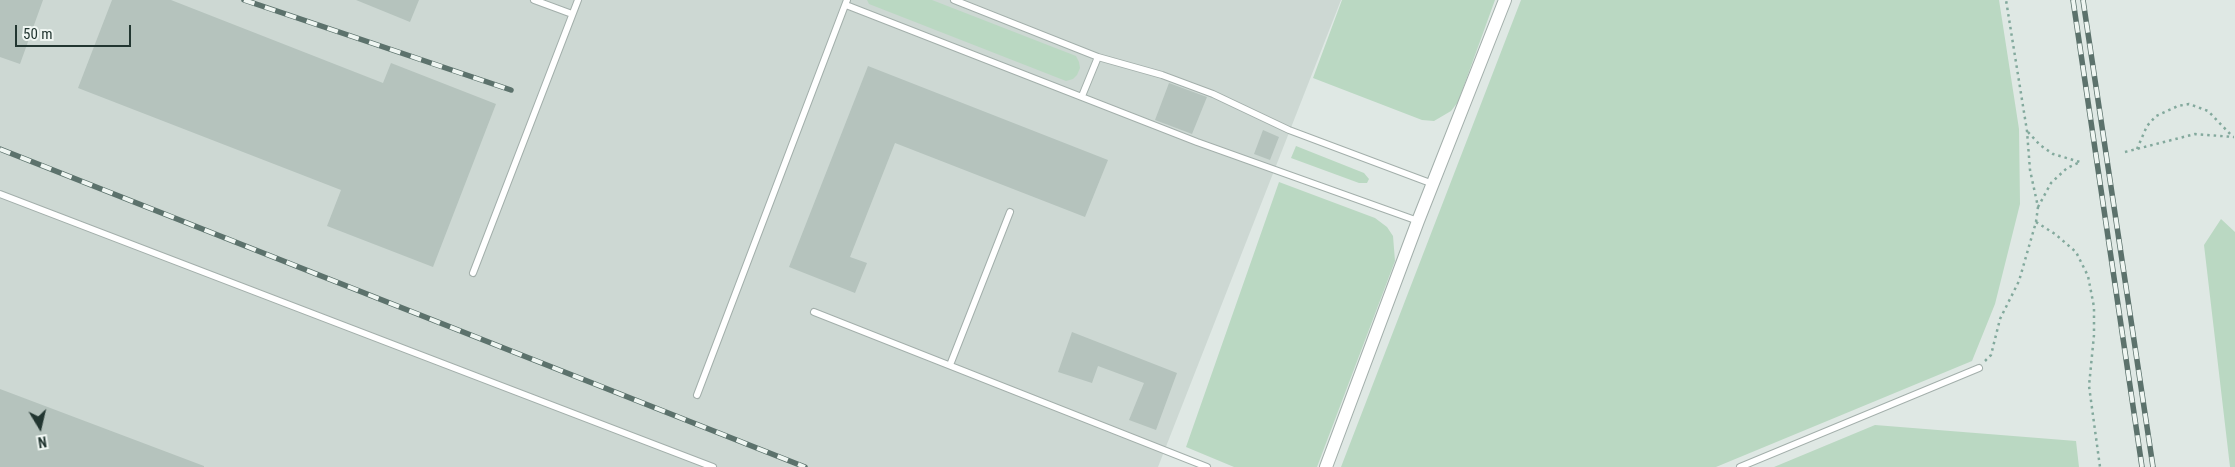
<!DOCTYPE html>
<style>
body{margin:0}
#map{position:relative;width:2235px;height:467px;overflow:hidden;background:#dfe8e4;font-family:"Roboto Condensed",sans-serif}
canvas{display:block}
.north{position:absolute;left:15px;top:402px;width:50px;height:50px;-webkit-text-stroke:4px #eff6f2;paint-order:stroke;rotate:171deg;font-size:14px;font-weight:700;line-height:20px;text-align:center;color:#223631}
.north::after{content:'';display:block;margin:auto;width:18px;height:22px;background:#223631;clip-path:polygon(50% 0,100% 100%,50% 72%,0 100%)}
.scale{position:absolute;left:15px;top:25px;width:116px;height:22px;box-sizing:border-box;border:2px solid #223631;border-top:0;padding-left:6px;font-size:15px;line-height:18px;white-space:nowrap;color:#223631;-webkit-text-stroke:4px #eff6f2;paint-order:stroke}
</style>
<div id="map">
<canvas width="2235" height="467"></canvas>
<div class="north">N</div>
<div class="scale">50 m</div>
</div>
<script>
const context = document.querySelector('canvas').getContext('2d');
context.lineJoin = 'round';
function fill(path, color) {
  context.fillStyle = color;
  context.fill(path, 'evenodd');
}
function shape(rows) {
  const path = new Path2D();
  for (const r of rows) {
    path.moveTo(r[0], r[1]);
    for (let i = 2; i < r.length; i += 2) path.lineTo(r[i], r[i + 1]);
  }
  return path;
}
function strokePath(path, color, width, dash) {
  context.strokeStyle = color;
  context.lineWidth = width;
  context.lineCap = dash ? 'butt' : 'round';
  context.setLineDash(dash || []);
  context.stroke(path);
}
fill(shape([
 [0,0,1341,0,1158,467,0,467]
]), '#cdd8d3');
fill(shape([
 [867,0,932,0,1076,56,1079,62,1080,68,1077,75,1073,79,1066,81,869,4],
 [1342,0,1495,0,1458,102,1451,111,1434,121,1422,120,1313,78],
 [1521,0,1999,0,2019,129,2020,204,1995,304,1972,361,1716,467,1341,467],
 [1296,146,1364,173,1369,179,1367,183,1359,183,1291,158],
 [1279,182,1375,218,1387,227,1393,236,1395,261,1317,467,1234,467,1186,447],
 [2221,219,2235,232,2235,467,2230,467,2204,245],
 [1875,425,2076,441,2079,467,1774,467]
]), '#bad8c2');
fill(shape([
 [0,0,43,0,20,64,0,57],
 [112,0,171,0,383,83,391,63,496,104,433,267,327,226,341,190,78,88],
 [356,0,419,0,410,22],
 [868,66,1108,160,1085,217,895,143,850,257,867,263,855,293,789,267],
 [1169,83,1207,97,1192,134,1155,120],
 [1263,130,1279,137,1270,160,1254,154],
 [1072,332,1177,373,1156,430,1129,420,1144,383,1098,366,1092,383,1058,372],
 [0,389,204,466,204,467,0,467]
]), '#b5c3bd');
const lane = shape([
 [534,0,572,14],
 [954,0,1098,57,1162,75,1213,94,1289,130,1433,184],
 [846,5,1197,142,1418,221],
 [1082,96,1098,57],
 [0,194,713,467],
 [473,273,578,0],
 [814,312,1207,467],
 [950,365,1010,212],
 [697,395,847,0],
 [1740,467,1979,368]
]);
const street = shape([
 [1326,467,1418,221,1505,0]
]);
strokePath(lane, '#a3afab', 8);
strokePath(street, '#a3afab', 14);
strokePath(shape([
 [2028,132,2040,145,2053,154,2080,162],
 [2137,149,2147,126,2156,116,2178,106,2189,104,2208,111,2233,137],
 [2125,152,2195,134,2234,137],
 [2038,207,2051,183,2067,168,2080,162],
 [2036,222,2055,234,2076,252,2088,276,2094,307,2094,335,2089,386,2100,467],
 [1985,361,1991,355,2000,319,2019,281,2036,222,2038,207,2030,170,2027,131,2006,0]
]), '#83a99d', 2.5, [2.5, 4]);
strokePath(lane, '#fff', 6);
strokePath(street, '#fff', 12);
const rail = shape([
 [244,0,511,90],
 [2073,0,2142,467],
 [2083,0,2153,467],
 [0,149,805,467]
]);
strokePath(rail, '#5c726c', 5.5);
strokePath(rail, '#eff6f2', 4, [11]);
</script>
